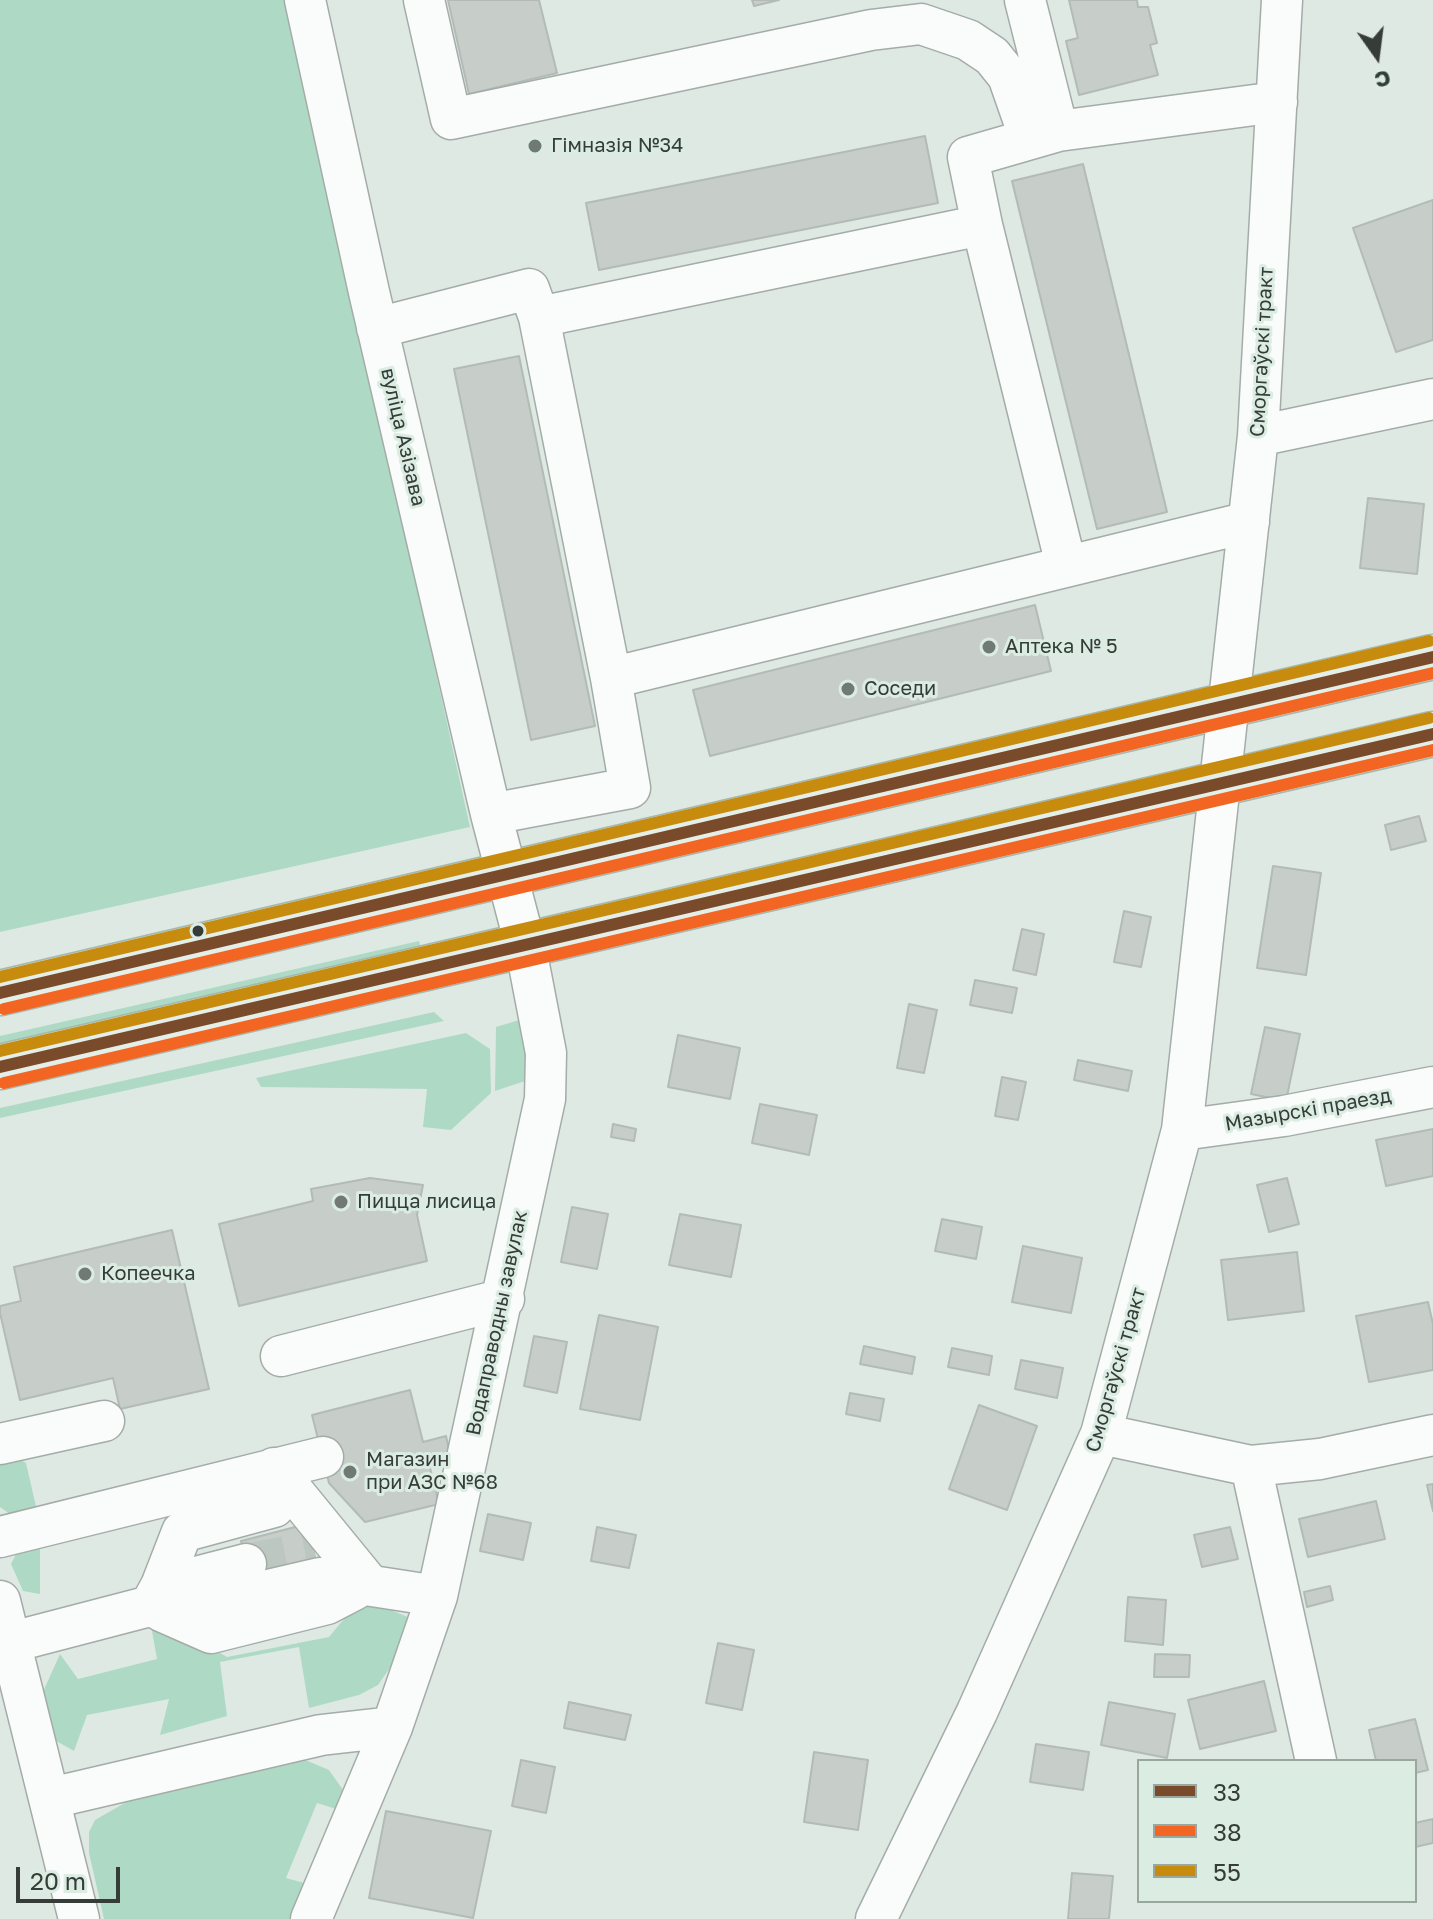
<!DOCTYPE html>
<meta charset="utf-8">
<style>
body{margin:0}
#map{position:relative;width:1433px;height:1919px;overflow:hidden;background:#dfe9e4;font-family:"Golos Text",sans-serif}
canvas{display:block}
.legend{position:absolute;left:1137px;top:1759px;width:280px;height:144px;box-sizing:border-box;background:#dbede3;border:2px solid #99a79f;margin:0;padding:10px 14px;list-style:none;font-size:24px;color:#363d39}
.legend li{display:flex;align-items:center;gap:16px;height:40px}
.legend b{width:40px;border:2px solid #99a79f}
.north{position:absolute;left:1337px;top:16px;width:80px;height:80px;-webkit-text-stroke:6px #dbede3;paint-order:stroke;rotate:166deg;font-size:22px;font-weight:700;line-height:32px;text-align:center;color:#363d39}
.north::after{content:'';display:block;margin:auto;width:28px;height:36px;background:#363d39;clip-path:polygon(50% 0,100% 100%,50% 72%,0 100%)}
.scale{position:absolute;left:16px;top:1867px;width:104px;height:36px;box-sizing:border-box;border:4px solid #363d39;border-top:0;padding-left:10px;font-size:24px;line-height:28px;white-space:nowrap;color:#363d39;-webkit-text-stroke:6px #dbede3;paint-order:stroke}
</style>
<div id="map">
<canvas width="1433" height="1919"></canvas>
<ul class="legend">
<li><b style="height:10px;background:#7a4b2a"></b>33</li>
<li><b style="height:10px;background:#f26522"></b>38</li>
<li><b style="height:10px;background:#c78c0e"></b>55</li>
</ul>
<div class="north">С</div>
<div class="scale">20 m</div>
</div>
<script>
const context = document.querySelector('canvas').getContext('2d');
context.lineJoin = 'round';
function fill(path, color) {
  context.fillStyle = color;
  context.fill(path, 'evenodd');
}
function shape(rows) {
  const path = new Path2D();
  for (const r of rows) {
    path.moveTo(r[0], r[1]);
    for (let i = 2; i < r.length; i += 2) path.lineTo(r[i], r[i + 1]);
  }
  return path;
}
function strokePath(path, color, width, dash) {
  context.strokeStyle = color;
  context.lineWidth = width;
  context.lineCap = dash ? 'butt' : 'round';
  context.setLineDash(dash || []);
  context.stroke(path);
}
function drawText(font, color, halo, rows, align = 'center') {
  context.font = font + ' "Golos Text",sans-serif';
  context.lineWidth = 6;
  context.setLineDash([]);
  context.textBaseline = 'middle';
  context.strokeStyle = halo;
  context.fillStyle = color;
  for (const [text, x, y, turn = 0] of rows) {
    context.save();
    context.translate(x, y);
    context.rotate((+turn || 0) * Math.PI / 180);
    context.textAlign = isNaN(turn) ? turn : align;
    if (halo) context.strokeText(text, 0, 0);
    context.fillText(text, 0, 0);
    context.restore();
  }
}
fill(shape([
 [0,0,287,0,470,827,0,932],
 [419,941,423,955,0,1053,0,1036],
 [434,1012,444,1021,0,1118,0,1108],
 [519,1020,532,1027,528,1080,495,1091,496,1027],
 [466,1033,490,1049,491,1093,451,1130,423,1127,427,1089,261,1087,256,1078],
 [15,1457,26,1463,38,1515,14,1517,0,1507,0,1458],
 [40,1541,40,1594,23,1591,11,1564,17,1552],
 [373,1603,408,1617,410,1624,394,1662,378,1685,359,1695,309,1708,299,1647,220,1662,227,1716,160,1735,169,1699,87,1715,74,1751,58,1742,41,1722,37,1705,60,1654,78,1679,157,1659,152,1631,163,1628,181,1631,227,1657,329,1637,353,1608],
 [303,1759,329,1770,343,1790,336,1809,317,1803,286,1878,312,1885,295,1919,104,1919,89,1853,89,1832,95,1820,142,1793]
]), '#aedac5');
const building = shape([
 [448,0,539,0,557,73,469,94,448,0],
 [752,0,779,0,754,6,752,0],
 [1069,0,1137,0,1138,7,1148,7,1157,43,1150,45,1158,75,1079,95,1066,41,1078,38,1069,0],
 [925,136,938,203,599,270,586,203,925,136],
 [1083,164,1167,512,1097,529,1012,181,1083,164],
 [1433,200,1433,340,1396,352,1353,228,1433,200],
 [519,356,595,726,531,740,454,369,519,356],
 [1368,498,1424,504,1417,574,1360,568,1368,498],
 [1035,605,1051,671,710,756,693,690,1035,605],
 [1419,816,1426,841,1391,850,1385,825,1419,816],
 [1273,866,1321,873,1306,975,1257,968,1273,866],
 [1124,911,1151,917,1141,967,1114,962,1124,911],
 [1022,929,1044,934,1036,975,1013,970,1022,929],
 [975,980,1017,988,1012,1013,970,1005,975,980],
 [909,1004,937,1010,924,1073,897,1068,909,1004],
 [1265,1027,1300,1034,1286,1101,1251,1094,1265,1027],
 [678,1035,740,1048,730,1099,668,1087,678,1035],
 [1078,1060,1132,1071,1128,1091,1074,1080,1078,1060],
 [1002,1077,1026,1082,1018,1120,995,1116,1002,1077],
 [760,1104,817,1115,809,1155,752,1143,760,1104],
 [613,1124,636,1129,634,1141,611,1137,613,1124],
 [1433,1129,1433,1176,1386,1186,1376,1140,1433,1129],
 [370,1178,423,1185,417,1215,427,1261,239,1306,219,1224,313,1201,311,1189,370,1178],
 [1287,1178,1299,1224,1269,1232,1257,1185,1287,1178],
 [572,1207,608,1214,597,1269,561,1262,572,1207],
 [680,1214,741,1225,731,1277,669,1265,680,1214],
 [942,1219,982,1227,976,1259,935,1251,942,1219],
 [172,1230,209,1389,120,1409,113,1378,20,1400,0,1313,0,1306,21,1301,14,1267,172,1230],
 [1023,1246,1082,1258,1071,1313,1012,1302,1023,1246],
 [1297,1252,1304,1311,1228,1320,1221,1260,1297,1252],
 [1428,1302,1433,1324,1433,1370,1369,1382,1356,1316,1428,1302],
 [599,1315,658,1327,640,1420,580,1409,599,1315],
 [534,1336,567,1342,557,1393,524,1386,534,1336],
 [864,1346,915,1357,912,1374,860,1364,864,1346],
 [952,1348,992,1356,989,1375,948,1367,952,1348],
 [1021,1360,1063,1368,1057,1398,1015,1389,1021,1360],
 [410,1390,423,1442,446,1436,451,1459,429,1464,439,1504,365,1522,329,1483,312,1415,410,1390],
 [850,1393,884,1399,880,1421,846,1414,850,1393],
 [979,1405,1037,1426,1007,1510,949,1489,979,1405],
 [1433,1484,1433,1511,1427,1485,1433,1484],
 [1376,1501,1385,1539,1308,1557,1299,1519,1376,1501],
 [488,1514,531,1523,523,1560,480,1551,488,1514],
 [307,1524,331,1623,265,1639,241,1541,307,1524],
 [597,1527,636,1535,629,1568,591,1561,597,1527],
 [1230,1527,1238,1559,1202,1567,1194,1535,1230,1527],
 [1330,1586,1333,1600,1307,1607,1304,1592,1330,1586],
 [1128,1597,1166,1600,1163,1645,1125,1641,1128,1597],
 [718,1643,754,1650,742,1710,706,1703,718,1643],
 [1155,1654,1190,1655,1189,1677,1154,1677,1155,1654],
 [1264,1681,1276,1731,1200,1749,1188,1700,1264,1681],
 [569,1702,631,1715,625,1740,564,1728,569,1702],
 [1109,1702,1175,1714,1167,1758,1101,1745,1109,1702],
 [1415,1719,1428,1770,1415,1773,1415,1761,1376,1761,1369,1730,1415,1719],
 [1036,1744,1089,1752,1083,1790,1030,1782,1036,1744],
 [814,1752,868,1760,858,1830,804,1822,814,1752],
 [521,1760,555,1767,546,1813,512,1806,521,1760],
 [386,1811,491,1831,473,1918,369,1898,386,1811],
 [1433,1819,1433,1843,1415,1847,1415,1823,1433,1819],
 [1072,1873,1113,1876,1109,1919,1068,1919,1072,1873]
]);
fill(building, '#c7ceca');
strokePath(building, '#b3bbb7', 2);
strokePath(shape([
 [246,1564,314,1551]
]), '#bdc7c2', 40, [40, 20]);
const minor = shape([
 [305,0,369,292,491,814,525,944,546,1053,545,1099,437,1596,392,1727,311,1919],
 [424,0,451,119,871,30,921,24,968,40,992,56,1008,76,1030,139],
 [1025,0,1058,131,1277,102],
 [1058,131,968,157,982,225,1066,565],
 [539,317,982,225],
 [377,328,529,289,539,317,611,678],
 [1258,436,1433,399],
 [491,814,630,788,611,678,1249,522],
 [1182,1130,1284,1116,1433,1087],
 [281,1356,504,1299],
 [1101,1434,1251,1466,1320,1459,1433,1435],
 [0,1444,104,1421],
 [1251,1466,1316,1761],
 [274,1468,368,1583],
 [0,1537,323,1457],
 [161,1586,182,1532,274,1507,274,1468],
 [0,1601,79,1919],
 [150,1606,204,1605,320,1578,437,1596],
 [161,1611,211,1633,327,1604,354,1590],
 [12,1642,150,1606,161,1586,246,1564],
 [51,1798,321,1735,392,1727],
 [876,1919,977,1712,1101,1434,1182,1130,1258,436,1282,0]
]);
const major = shape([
 [0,993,1433,657],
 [0,1067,1433,734]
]);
strokePath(minor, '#a4aca8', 43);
strokePath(major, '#a4b8af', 47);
strokePath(minor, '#fafcfb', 40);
strokePath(major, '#e4efea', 44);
strokePath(shape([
 [0,993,1433,657],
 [0,1067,1433,734]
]), '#7a4b2a', 12);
strokePath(shape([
 [4,1009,1433,673],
 [4,1083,1433,750]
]), '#f26522', 12);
strokePath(shape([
 [0,977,1429,641],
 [0,1051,1429,718]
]), '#c78c0e', 12);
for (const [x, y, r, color] of [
 [535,146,8,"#717975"],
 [989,647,8,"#717975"],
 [848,689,8,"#717975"],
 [198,931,7,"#363d39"],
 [341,1202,8,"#717975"],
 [85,1274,8,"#717975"],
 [350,1472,8,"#717975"]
]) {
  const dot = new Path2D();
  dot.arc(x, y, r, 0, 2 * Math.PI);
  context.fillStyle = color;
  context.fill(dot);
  strokePath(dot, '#dbede3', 3);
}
drawText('20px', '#363d39', '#dbede3', [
 ["Гімназія №34",551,146],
 ["Аптека № 5",1005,647],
 ["Соседи",864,689],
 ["Пицца лисица",357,1202],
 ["Копеечка",101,1274],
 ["Магазин",366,1460],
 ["при АЗС №68",366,1483]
], 'left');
drawText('20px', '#363d39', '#dbede3', [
 ["Сморгаўскі тракт",1262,352,-87],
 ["вуліца Азізава",403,437,77],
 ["Мазырскі праезд",1308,1110,-10],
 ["Водаправодны завулак",497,1323,-78],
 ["Сморгаўскі тракт",1116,1370,-74]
]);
</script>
